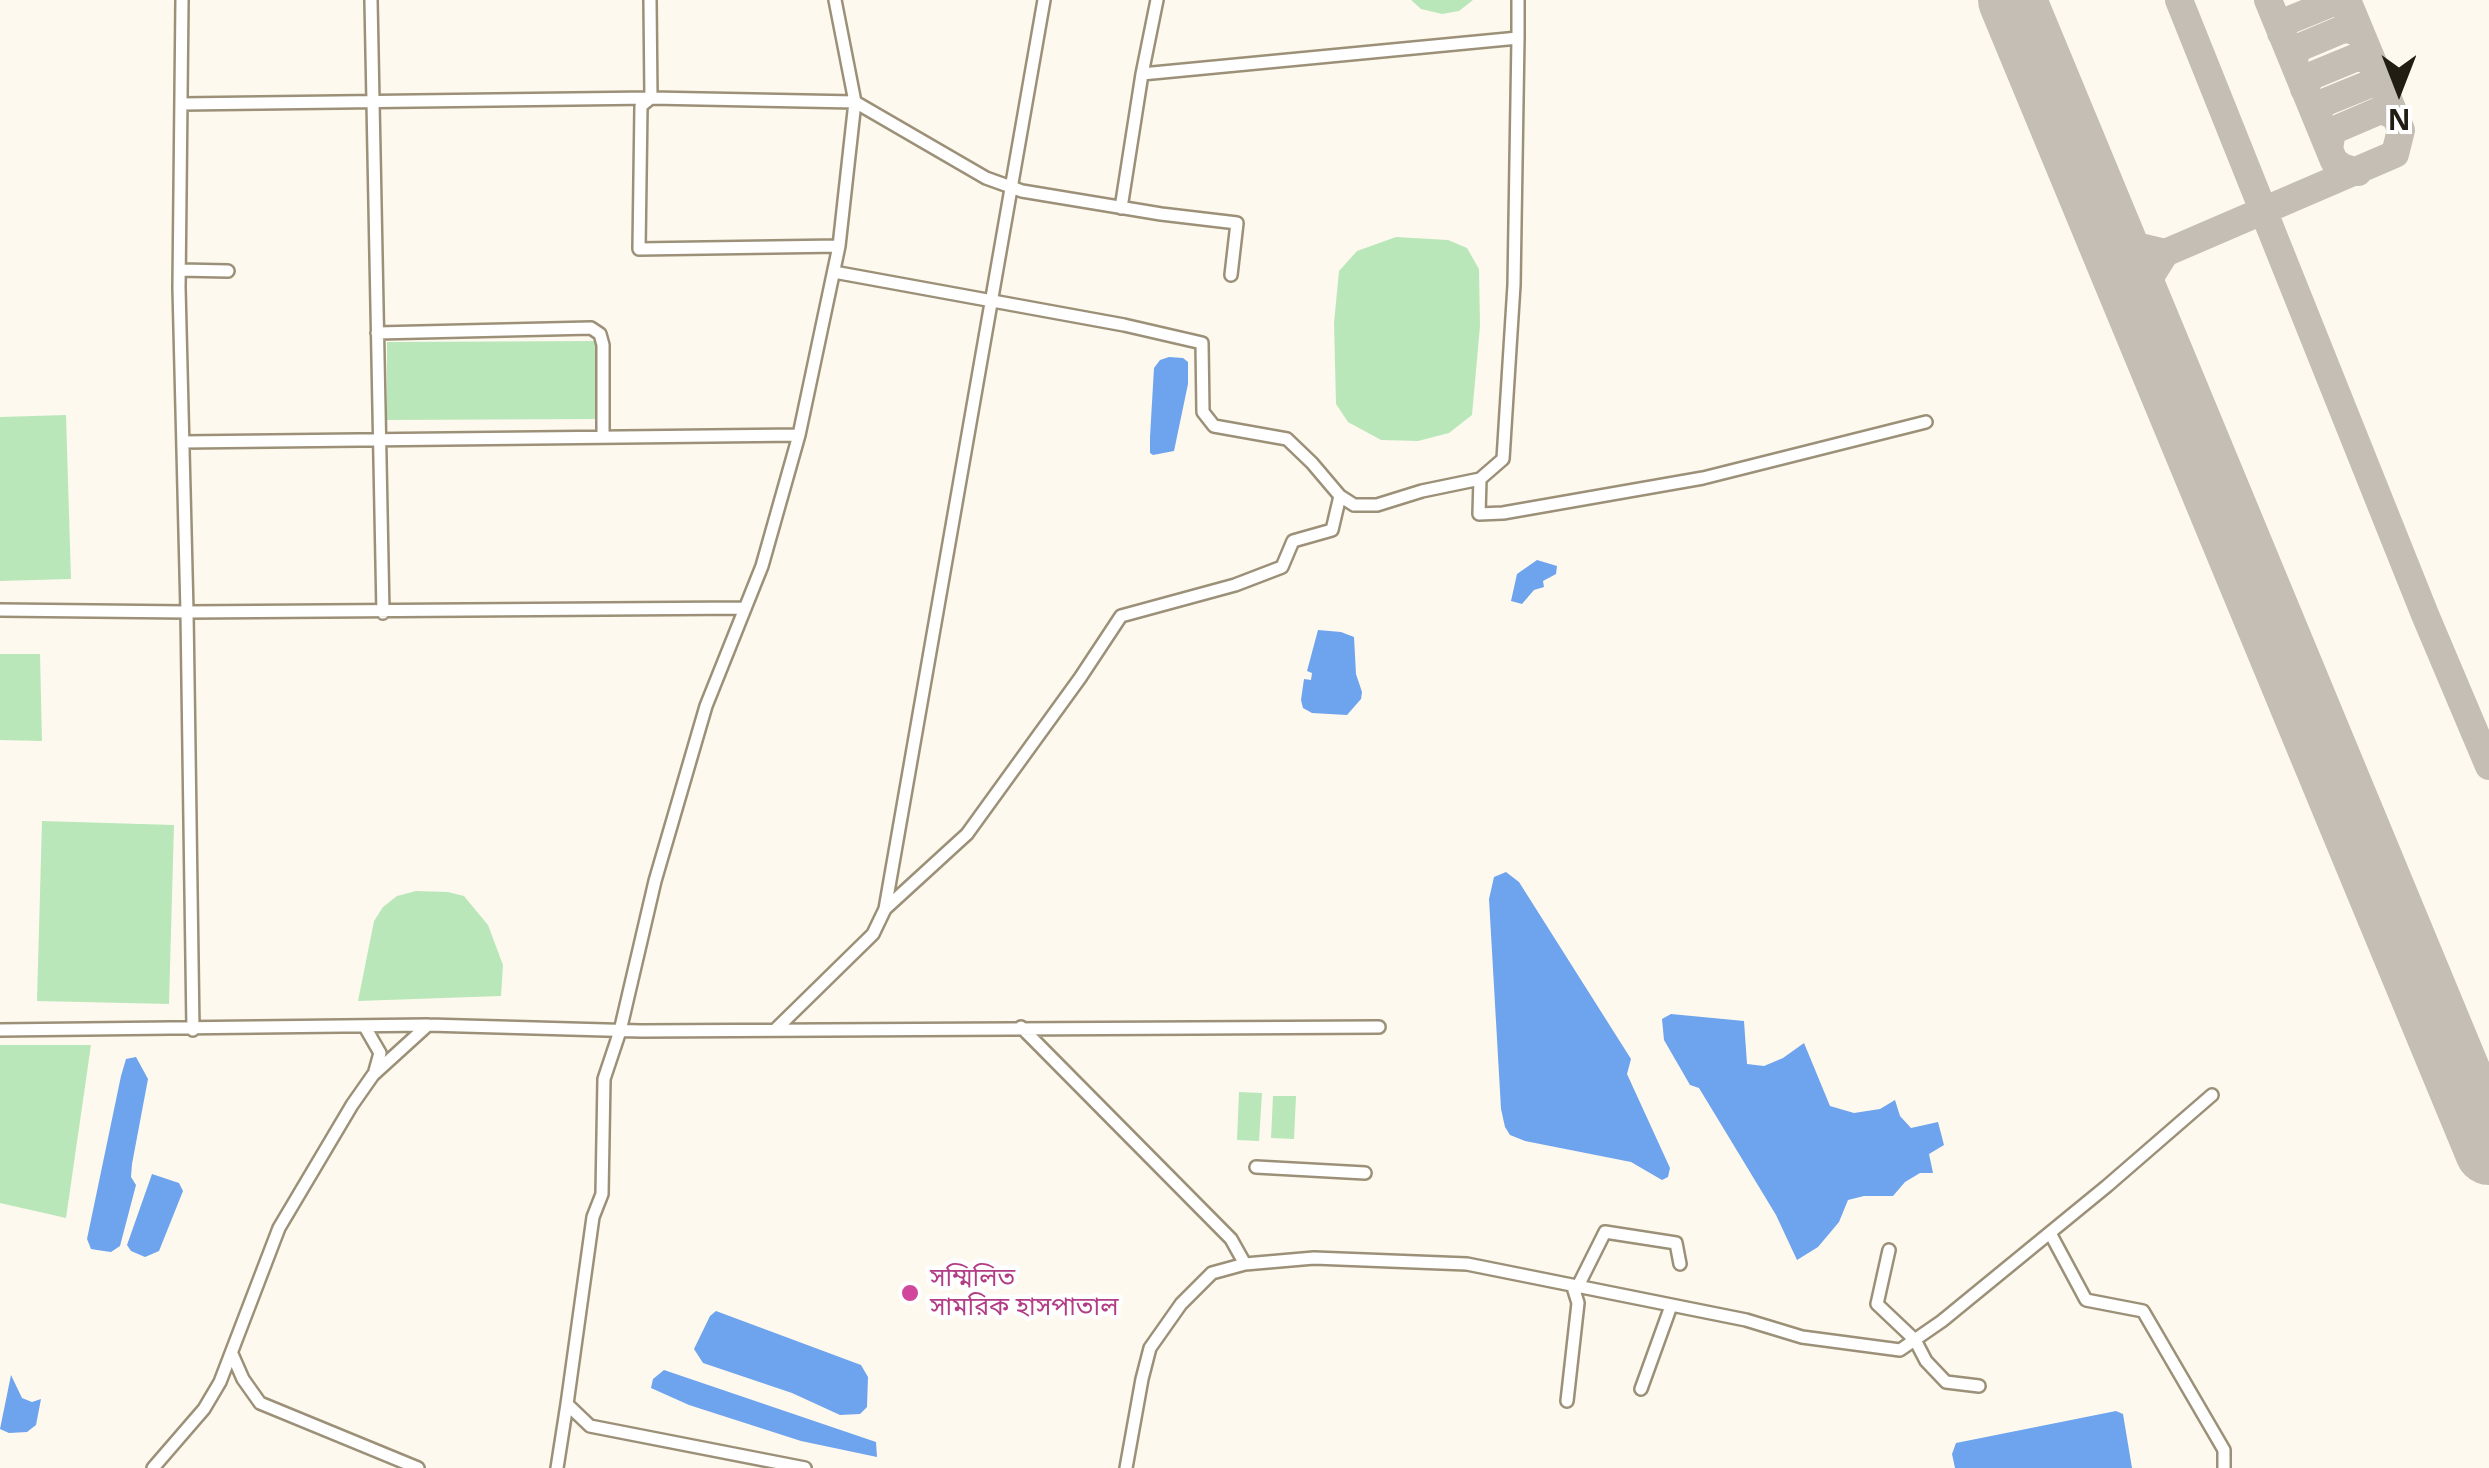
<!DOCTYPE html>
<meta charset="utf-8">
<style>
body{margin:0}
#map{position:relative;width:2489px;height:1468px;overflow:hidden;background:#fef9ee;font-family:"Open Sans",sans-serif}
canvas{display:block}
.north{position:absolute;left:2349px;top:40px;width:100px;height:100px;-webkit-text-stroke:8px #fff;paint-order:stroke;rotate:180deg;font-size:28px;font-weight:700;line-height:40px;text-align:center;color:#211d13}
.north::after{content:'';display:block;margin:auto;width:35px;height:45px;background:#211d13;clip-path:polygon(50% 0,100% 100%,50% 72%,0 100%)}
</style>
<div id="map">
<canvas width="2489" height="1468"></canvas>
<div class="north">N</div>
</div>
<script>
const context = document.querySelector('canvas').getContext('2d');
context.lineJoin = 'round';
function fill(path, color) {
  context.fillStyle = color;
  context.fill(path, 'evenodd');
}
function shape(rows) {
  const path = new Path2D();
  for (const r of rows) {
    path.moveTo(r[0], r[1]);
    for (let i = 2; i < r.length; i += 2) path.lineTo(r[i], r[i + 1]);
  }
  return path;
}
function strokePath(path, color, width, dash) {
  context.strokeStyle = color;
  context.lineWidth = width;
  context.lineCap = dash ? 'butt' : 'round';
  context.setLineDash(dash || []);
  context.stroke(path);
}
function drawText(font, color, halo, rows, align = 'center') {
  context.font = font + ' "Open Sans","Noto Sans Bengali",sans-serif';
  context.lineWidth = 9;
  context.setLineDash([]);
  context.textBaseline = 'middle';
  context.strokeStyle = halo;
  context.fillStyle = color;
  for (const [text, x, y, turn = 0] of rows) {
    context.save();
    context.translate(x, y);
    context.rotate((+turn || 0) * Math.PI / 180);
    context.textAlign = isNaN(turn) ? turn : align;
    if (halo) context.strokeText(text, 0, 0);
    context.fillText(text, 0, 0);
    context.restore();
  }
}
fill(shape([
 [1411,0,1473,0,1459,11,1442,14,1421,9],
 [1396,237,1448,240,1467,248,1479,269,1480,326,1472,415,1449,433,1418,441,1381,440,1348,422,1336,404,1334,323,1339,271,1357,251],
 [599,341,599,419,387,420,387,342],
 [66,415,71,579,0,581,0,417],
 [0,654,40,654,42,741,0,740],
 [42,821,174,825,169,1004,37,1001],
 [416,891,448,892,464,896,488,925,503,965,501,996,358,1001,374,921,383,907,397,896],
 [0,1045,91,1045,66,1218,0,1203],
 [1239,1092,1262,1093,1259,1141,1237,1140],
 [1273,1096,1296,1096,1294,1139,1271,1138]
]), '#bae7ba');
fill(shape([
 [1169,357,1183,358,1188,362,1188,384,1174,451,1153,455,1150,453,1150,437,1154,368,1160,360],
 [1537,560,1557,566,1556,574,1543,581,1544,587,1534,590,1522,604,1511,601,1517,574],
 [1318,630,1341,632,1354,637,1356,674,1362,692,1361,699,1347,715,1312,713,1303,708,1301,700,1304,679,1311,680,1312,673,1307,671],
 [1506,872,1519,882,1631,1059,1627,1074,1670,1168,1668,1177,1662,1180,1631,1162,1525,1141,1510,1135,1505,1127,1501,1109,1489,899,1494,877],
 [1671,1014,1744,1021,1747,1064,1764,1066,1783,1058,1804,1043,1830,1106,1854,1113,1880,1109,1895,1100,1900,1116,1911,1128,1938,1122,1944,1145,1929,1154,1933,1173,1920,1173,1905,1182,1893,1196,1864,1196,1848,1200,1839,1222,1818,1247,1797,1260,1776,1215,1699,1088,1690,1085,1664,1040,1662,1019],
 [136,1057,148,1079,132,1164,131,1177,136,1185,120,1246,111,1252,97,1250,91,1249,87,1239,121,1076,126,1059],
 [152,1174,179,1183,183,1191,159,1251,145,1257,131,1251,127,1245],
 [716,1311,861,1365,868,1377,867,1407,860,1414,840,1415,792,1393,703,1363,694,1349,710,1316],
 [664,1370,876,1442,877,1457,801,1441,689,1405,651,1388,653,1379],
 [11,1375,22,1398,32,1402,41,1399,36,1425,27,1432,9,1433,0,1429],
 [2116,1411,2123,1414,2132,1468,1955,1468,1952,1454,1956,1443]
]), '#6ea3ee');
strokePath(shape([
 [2179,0,2426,617,2489,766],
 [2268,0,2334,161,2342,167,2358,172],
 [2281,33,2287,21,2336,1,2350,8,2348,20],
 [2293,61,2298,48,2341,30,2349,29,2361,34],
 [2304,89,2311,76,2357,57,2372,61],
 [2316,117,2323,103,2372,83,2383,86],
 [2329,149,2332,131,2381,110,2395,116],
 [2102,217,2131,245,2165,253],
 [2144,319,2150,277,2165,253,2395,154,2401,130,2347,0]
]), '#c4beb4', 28);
strokePath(shape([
 [2012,0,2489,1151]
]), '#c4beb4', 68);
const street = shape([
 [371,0,383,613],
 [1142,74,1157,0],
 [182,104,651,98,650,0],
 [1121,208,1142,74,1518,38,1518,0],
 [839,246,639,249,641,106,651,98,855,102,986,178,1022,191,1161,214,1237,223,1231,275],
 [180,270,228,271],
 [834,272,1124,325,1202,343,1203,412,1214,426,1287,439,1312,463,1340,496],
 [377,333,591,328,600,334,603,345,603,436],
 [183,442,799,435],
 [1480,479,1503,459,1514,285,1518,38],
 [0,610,187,612,179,288,182,0],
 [885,909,1044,0],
 [365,1027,380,1053,375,1071],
 [1021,1027,1231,1239,1245,1264],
 [776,1029,873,934,885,909,967,834,1080,678,1121,616,1235,585,1282,567,1293,541,1332,530,1340,496,1354,505,1377,505,1422,491,1480,479,1479,514,1503,513,1703,478,1926,422],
 [0,1030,428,1025,641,1031,1379,1027],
 [193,1030,187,612,745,608],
 [1256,1167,1365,1173],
 [2050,1233,2086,1300,2143,1311,2224,1450,2224,1468],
 [1889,1250,1877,1304,1915,1340,1926,1361,1946,1382,1979,1386],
 [1577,1288,1605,1232,1676,1243,1680,1264],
 [232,1354,243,1379,260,1403,418,1468],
 [1641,1389,1671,1306],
 [1567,1401,1578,1303,1573,1287],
 [567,1404,593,1217,602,1194,604,1079,620,1031,655,881,706,706,762,566,799,435,839,246,855,102,835,0],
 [153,1468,204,1409,220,1382,279,1228,352,1105,373,1075,428,1025],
 [557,1468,567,1404,590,1426,805,1468],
 [1126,1468,1142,1379,1150,1348,1181,1304,1212,1273,1245,1264,1314,1258,1467,1264,1746,1320,1802,1337,1900,1350,1942,1321,2107,1186,2212,1095]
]);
strokePath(street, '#9c9178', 16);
strokePath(street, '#fff', 11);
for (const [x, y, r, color] of [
 [910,1293,10,"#d1479c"]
]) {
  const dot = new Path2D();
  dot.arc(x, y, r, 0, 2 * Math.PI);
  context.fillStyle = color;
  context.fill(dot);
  strokePath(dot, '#fff', 4);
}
drawText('25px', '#b23c85', '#fff', [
 ["সম্মিলিত",930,1279],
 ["সামরিক হাসপাতাল",930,1308]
], 'left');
</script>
